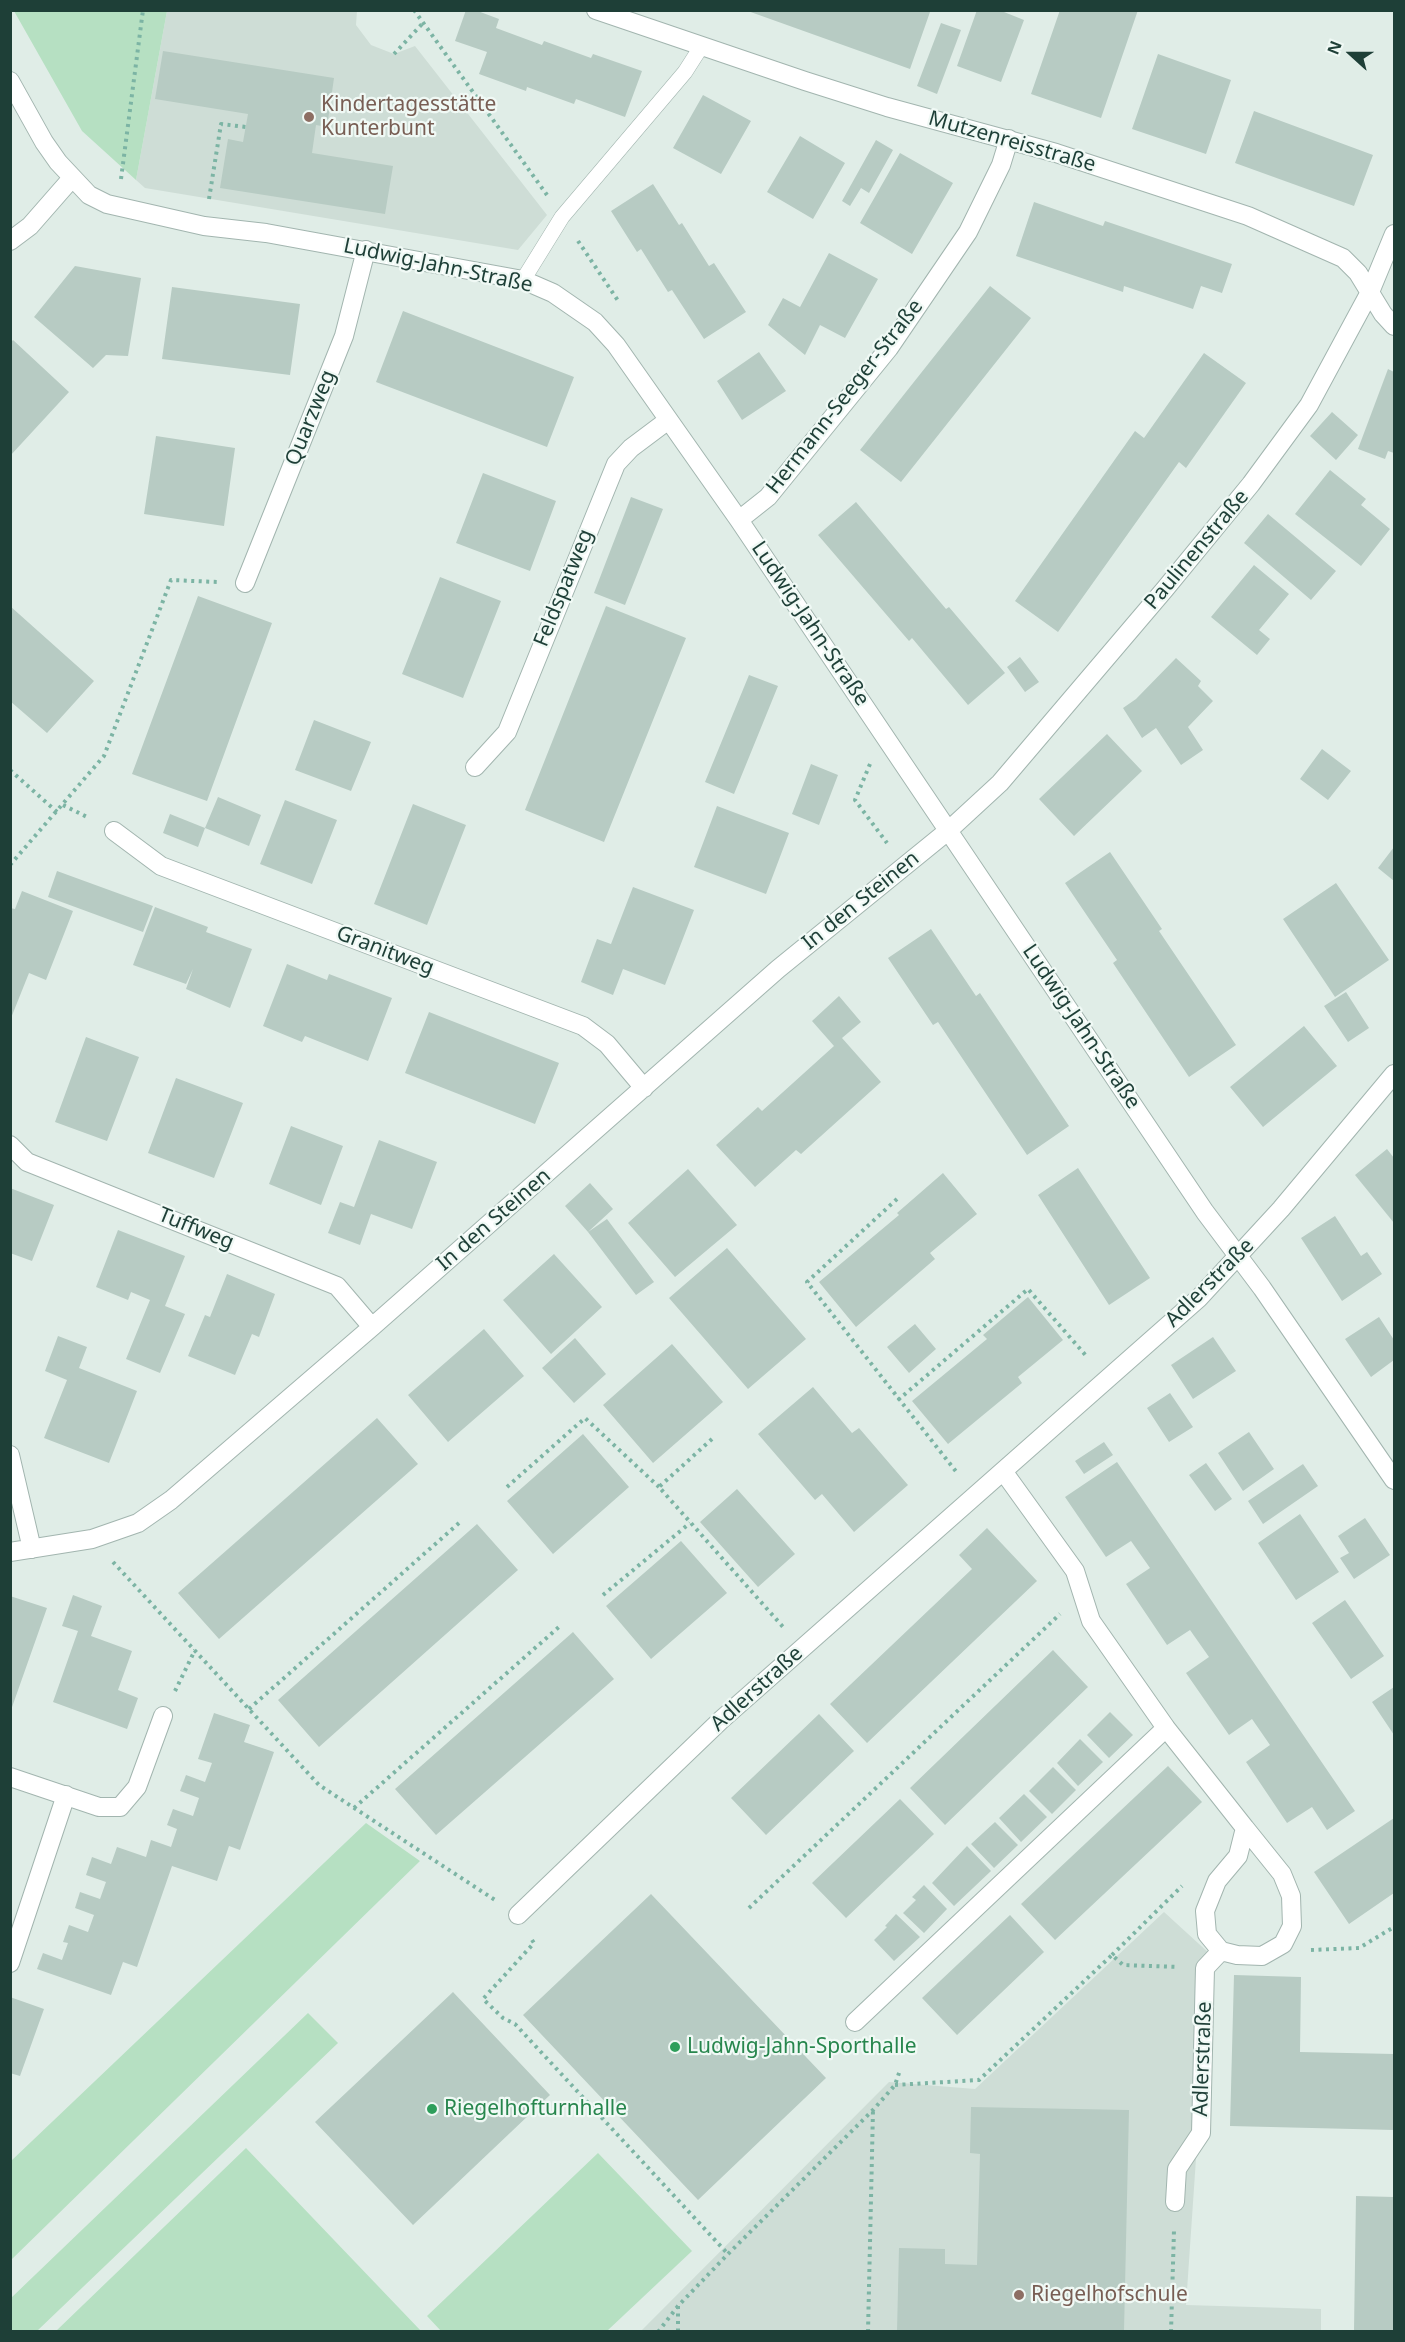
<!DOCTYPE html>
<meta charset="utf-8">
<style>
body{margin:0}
#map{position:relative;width:1405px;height:2342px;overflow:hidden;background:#e0ede7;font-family:"Noto Sans",sans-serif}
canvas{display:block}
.frame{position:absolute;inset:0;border:12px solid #1e3f37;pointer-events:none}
.north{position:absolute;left:1321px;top:24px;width:60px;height:60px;-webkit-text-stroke:4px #f0f9f5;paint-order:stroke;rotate:291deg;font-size:16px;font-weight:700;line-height:24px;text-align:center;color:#1e3f37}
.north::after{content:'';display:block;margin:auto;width:21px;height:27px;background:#1e3f37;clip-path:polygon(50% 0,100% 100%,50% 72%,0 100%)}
</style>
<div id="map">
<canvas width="1405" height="2342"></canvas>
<div class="frame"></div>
<div class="north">N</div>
</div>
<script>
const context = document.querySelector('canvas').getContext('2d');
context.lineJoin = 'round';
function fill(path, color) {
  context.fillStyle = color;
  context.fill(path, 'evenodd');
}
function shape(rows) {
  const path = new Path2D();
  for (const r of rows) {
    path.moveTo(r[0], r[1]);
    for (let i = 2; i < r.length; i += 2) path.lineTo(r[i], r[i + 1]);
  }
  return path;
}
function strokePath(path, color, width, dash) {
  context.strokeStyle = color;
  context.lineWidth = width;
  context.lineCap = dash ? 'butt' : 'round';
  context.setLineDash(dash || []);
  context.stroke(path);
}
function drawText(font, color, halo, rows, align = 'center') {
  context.font = font + ' "Noto Sans",sans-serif';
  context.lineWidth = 4.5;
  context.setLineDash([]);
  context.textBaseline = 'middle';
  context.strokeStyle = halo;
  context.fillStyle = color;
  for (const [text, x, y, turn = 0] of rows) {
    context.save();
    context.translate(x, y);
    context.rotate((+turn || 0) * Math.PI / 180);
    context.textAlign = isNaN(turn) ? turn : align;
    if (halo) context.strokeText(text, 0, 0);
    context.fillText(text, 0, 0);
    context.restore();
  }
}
fill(shape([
 [167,11,357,11,356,25,371,45,394,54,415,46,547,215,518,250,145,188,136,180],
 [1164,1912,1210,1954,1186,2305,1321,2309,1321,2331,640,2332,889,2082,975,2089]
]), '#ceddd6');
fill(shape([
 [14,11,167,11,136,180,82,131],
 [366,1823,420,1861,11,2260,11,2161],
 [308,2013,338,2043,37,2331,11,2331,11,2298],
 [246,2148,421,2331,56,2331],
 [598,2153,692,2251,607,2331,441,2331,427,2316]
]), '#b6e0c2');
fill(shape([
 [466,10,475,10,499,19,496,28,542,45,544,41,591,58,593,54,642,71,625,117,576,99,574,104,527,87,526,91,479,74,487,52,455,41],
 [745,10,925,10,930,12,910,69],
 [977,10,999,10,1024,20,1001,82,957,66],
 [1060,10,1138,10,1101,118,1031,94],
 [941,23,961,30,937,94,917,86],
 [163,51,334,78,327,127,316,125,312,153,393,166,385,214,220,188,228,139,243,142,248,114,155,99],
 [1158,54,1231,80,1206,154,1132,129],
 [703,95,751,121,721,174,673,148],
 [1254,111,1373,155,1354,206,1235,163],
 [800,136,845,163,813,219,767,192],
 [876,140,893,150,869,193,861,188,850,206,842,201],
 [900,153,953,183,912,254,860,223],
 [653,184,679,225,682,223,709,266,714,263,746,312,704,339,672,290,668,292,641,249,637,252,611,211],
 [1034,202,1103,226,1105,221,1232,264,1222,293,1201,286,1193,309,1124,286,1123,292,1016,256],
 [829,253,878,279,845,338,820,325,805,355,768,325,783,298,800,307],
 [75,266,141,278,128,356,106,355,93,368,34,317],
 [990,286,1031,318,901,482,860,450],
 [172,287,300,304,290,375,162,359],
 [403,311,574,377,547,447,376,382],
 [13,340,69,392,10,456,10,343],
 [759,352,786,391,742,420,717,381],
 [1204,353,1246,383,1186,468,1179,462,1058,632,1015,601,1135,431,1144,438],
 [1388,369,1394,372,1394,453,1388,451,1385,459,1358,449],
 [1332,412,1358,435,1336,460,1310,436],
 [156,436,235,448,224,526,144,514],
 [1330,470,1366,499,1361,505,1390,529,1361,566,1295,514],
 [483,473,556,501,530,571,456,543],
 [631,497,663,509,625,605,594,593],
 [856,502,946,609,949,607,1005,673,968,705,912,638,909,641,818,535],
 [1268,514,1336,571,1311,600,1244,543],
 [1254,565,1289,594,1259,630,1270,639,1257,655,1211,617],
 [440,577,501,601,463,698,402,674],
 [198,596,272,623,207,801,132,774],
 [10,606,94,681,47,733,10,701],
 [606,606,686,638,604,842,525,810],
 [1020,657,1039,682,1025,692,1007,667],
 [1176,658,1201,681,1198,686,1213,701,1188,727,1203,750,1181,765,1156,728,1142,738,1123,708,1136,699],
 [749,675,778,686,734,794,705,782],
 [314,720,371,742,351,791,295,770],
 [1107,734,1142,771,1074,836,1039,799],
 [1322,749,1351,771,1328,800,1300,779],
 [811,764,838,775,819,825,792,814],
 [218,797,261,815,249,846,205,828,198,847,163,833,170,814,205,828],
 [285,800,337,820,312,884,260,864],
 [413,804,466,825,427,925,374,904],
 [717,806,789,833,766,894,694,867],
 [1394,847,1394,881,1378,868],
 [1110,852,1162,929,1159,931,1236,1045,1189,1077,1113,963,1117,960,1065,883],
 [57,871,153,906,143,932,48,897],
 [1336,883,1389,960,1335,997,1283,919],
 [633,887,694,910,665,985,623,969,613,995,581,982,597,939,611,944],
 [22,891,73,911,46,980,29,973,11,1018,10,908,15,909],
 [155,907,208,927,206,932,252,949,230,1008,186,989,193,969,186,984,133,965],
 [931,929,976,996,980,993,1069,1126,1027,1155,938,1022,933,1025,888,958],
 [287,964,327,980,329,974,392,998,368,1061,305,1036,302,1042,263,1026],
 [1346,992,1369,1028,1348,1042,1324,1006],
 [839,996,861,1022,842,1038,881,1082,801,1154,796,1150,755,1187,716,1145,758,1107,762,1111,834,1046,812,1021],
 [429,1012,559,1063,535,1124,405,1073],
 [1304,1026,1337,1066,1263,1127,1230,1087],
 [86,1037,139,1057,107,1141,55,1122],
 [176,1078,243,1103,214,1178,148,1153],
 [291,1126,343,1146,321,1205,269,1184],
 [379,1140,437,1162,412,1229,371,1214,360,1245,328,1233,340,1202,354,1207],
 [1387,1149,1394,1158,1394,1223,1355,1175],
 [1078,1168,1150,1278,1109,1305,1038,1195],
 [688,1169,737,1225,675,1277,628,1223],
 [943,1173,977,1214,930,1253,935,1259,856,1327,819,1282,899,1215,897,1213],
 [590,1183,613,1209,588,1232,565,1206],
 [10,1188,54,1205,32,1261,10,1253],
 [1335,1216,1361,1256,1367,1252,1382,1274,1342,1301,1301,1238],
 [607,1219,654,1282,636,1295,588,1232],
 [118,1230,185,1256,165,1306,185,1314,160,1373,126,1359,150,1300,131,1292,128,1300,96,1287],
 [727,1248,806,1339,748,1389,669,1298],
 [554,1254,602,1307,551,1354,503,1300],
 [227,1274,275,1294,259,1337,252,1334,235,1375,188,1356,205,1315,210,1317],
 [1028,1297,1063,1340,1018,1377,1022,1383,948,1444,912,1401,987,1339,983,1335],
 [1379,1317,1394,1340,1394,1360,1371,1377,1345,1339],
 [915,1324,936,1349,909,1373,887,1347],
 [484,1329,524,1376,448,1442,408,1395],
 [58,1336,87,1347,79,1368,137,1391,109,1463,44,1438,67,1380,45,1371],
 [1213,1337,1236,1371,1193,1399,1171,1365],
 [575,1338,606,1374,574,1403,542,1368],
 [672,1344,723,1402,653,1463,603,1405],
 [813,1387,852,1433,859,1428,908,1485,854,1532,822,1494,815,1500,758,1434],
 [1170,1393,1193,1427,1169,1442,1147,1408],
 [377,1418,418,1464,219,1639,178,1593],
 [1249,1432,1274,1469,1243,1491,1218,1453],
 [583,1434,629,1487,553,1554,507,1501],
 [1104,1442,1113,1455,1084,1474,1075,1461],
 [1117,1462,1355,1811,1327,1830,1312,1807,1287,1823,1246,1762,1270,1745,1252,1719,1229,1735,1186,1673,1209,1657,1190,1630,1167,1645,1126,1584,1150,1568,1131,1541,1106,1557,1065,1497],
 [1206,1463,1232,1499,1215,1511,1189,1475],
 [1303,1464,1318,1486,1263,1524,1248,1501],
 [737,1489,795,1554,758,1587,700,1522],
 [1300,1514,1339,1572,1296,1600,1258,1543],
 [1365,1518,1390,1555,1354,1579,1340,1558,1349,1553,1338,1536],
 [477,1524,518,1570,319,1747,278,1700],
 [987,1528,1037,1581,867,1743,830,1704,972,1569,959,1555],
 [681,1541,727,1593,651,1659,606,1606],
 [73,1595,102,1606,91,1636,132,1651,118,1690,138,1698,127,1729,53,1702,78,1631,62,1626],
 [10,1596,47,1608,11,1710,10,1710],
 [1345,1600,1384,1656,1351,1679,1312,1623],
 [573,1632,614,1679,436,1835,395,1789],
 [1053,1650,1088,1687,945,1825,910,1788],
 [1394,1687,1394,1735,1372,1702],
 [1110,1712,1133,1735,1109,1758,1087,1735],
 [214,1713,250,1725,244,1742,274,1752,240,1850,229,1846,217,1881,172,1866,137,1967,123,1962,111,1995,37,1969,43,1953,62,1960,68,1943,63,1942,69,1925,88,1932,94,1915,75,1908,80,1892,100,1899,106,1882,86,1875,92,1857,111,1864,117,1847,146,1857,151,1840,171,1847,177,1829,167,1825,173,1809,193,1816,199,1798,180,1791,186,1775,205,1782,212,1763,198,1759],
 [819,1714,854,1751,766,1835,731,1798],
 [1080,1739,1103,1762,1078,1786,1057,1763],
 [1168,1766,1202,1802,1055,1940,1021,1904],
 [1053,1767,1076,1790,1052,1814,1029,1791],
 [1024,1794,1047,1817,1021,1842,999,1818],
 [900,1799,934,1834,846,1918,812,1883],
 [1394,1818,1394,1893,1349,1924,1314,1872],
 [995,1822,1018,1845,994,1868,971,1844],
 [967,1846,991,1871,954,1906,932,1883],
 [924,1885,947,1909,924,1933,903,1913,916,1900,912,1897],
 [651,1894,826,2078,698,2200,523,2015],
 [896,1914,920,1937,894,1961,874,1940,887,1927,885,1926],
 [1010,1915,1044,1952,957,2035,922,1998],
 [1234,1975,1301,1977,1300,2052,1394,2054,1394,2130,1230,2126],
 [453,1992,550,2095,413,2225,315,2122],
 [10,1997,44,2009,20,2076,10,2073],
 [971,2107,1129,2110,1124,2331,897,2331,899,2248,945,2249,945,2264,977,2265,980,2154,970,2153],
 [1356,2196,1394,2197,1394,2331,1354,2331]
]), '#b7cbc3');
const lane = shape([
 [523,280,562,217,685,72,701,47]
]);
const street = shape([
 [596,10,805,81,887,107,1056,153,1248,216,1343,258,1358,273,1383,314,1394,326],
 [10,81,44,142,58,162,89,195,107,204,204,226,266,233,523,280,553,293,595,322,616,345,739,520,1205,1212,1262,1288,1394,1480],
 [10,241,30,226,72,178],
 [739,520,768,497,889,348,968,232,1001,165,1009,139],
 [245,583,344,336,366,250],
 [475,767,507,732,616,464,631,448,667,421],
 [114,831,161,866,583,1026,607,1044,644,1088],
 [10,1145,27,1162,337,1286,372,1327],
 [10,1455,32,1549],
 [1003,1471,1075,1571,1091,1621,1166,1728,1245,1828,1238,1856,1217,1881,1205,1911,1207,1934,1221,1951,1237,1955,1262,1956,1283,1944,1292,1926,1291,1896,1282,1874,1245,1828],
 [10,1552,92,1539,138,1523,171,1500,372,1327,778,969,949,830,1000,783,1165,589,1251,484,1309,405,1370,292,1394,234],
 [10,1777,99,1807,120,1807,137,1787,163,1716],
 [518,1915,721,1720,1199,1298,1281,1209,1394,1074],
 [10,1963,66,1795],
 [855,2022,1166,1728],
 [1175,2202,1177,2169,1201,2133,1205,1968,1221,1951]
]);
strokePath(lane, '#a2b5af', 16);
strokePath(street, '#a2b5af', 20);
strokePath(shape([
 [414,10,547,195],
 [394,54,423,23],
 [121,179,143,10],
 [209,199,221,124,246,127],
 [578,241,619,302],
 [870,764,855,800,887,843],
 [10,770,57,812],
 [63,805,89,818],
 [10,865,104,756,171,580,217,582],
 [897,1199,807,1282,958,1474],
 [898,1400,1028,1289,1088,1358],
 [712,1439,659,1487,784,1628],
 [507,1487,585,1418,659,1487],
 [113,1562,319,1785,495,1900],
 [603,1595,690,1523],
 [175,1691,195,1650],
 [249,1709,459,1523],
 [354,1808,560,1626],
 [749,1908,1060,1614],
 [532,1940,534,1943,483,1999,503,2018,515,2024,728,2254],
 [1311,1950,1359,1948,1394,1927],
 [1112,1955,1182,1886],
 [895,2085,979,2080,1112,1955,1123,1965,1178,1967],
 [678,2306,678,2332],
 [658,2332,678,2306,728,2254,873,2110,895,2085,900,2070],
 [868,2332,873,2110],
 [1171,2332,1174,2230]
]), '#7cb4a4', 4, [3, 4.5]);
strokePath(lane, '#fff', 15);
strokePath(street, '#fff', 18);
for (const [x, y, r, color] of [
 [309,117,6,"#8d6e63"],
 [675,2047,6,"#2e9e5b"],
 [432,2109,6,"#2e9e5b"],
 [1019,2295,6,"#8d6e63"]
]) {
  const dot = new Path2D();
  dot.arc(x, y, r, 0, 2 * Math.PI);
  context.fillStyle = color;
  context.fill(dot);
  strokePath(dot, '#f0f9f5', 2);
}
drawText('21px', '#785e54', '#f0f9f5', [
 ["Kindertagesstätte",321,105],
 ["Kunterbunt",321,129],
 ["Riegelhofschule",1031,2295]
], 'left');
drawText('21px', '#1e3f37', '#f0f9f5', [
 ["Mutzenreisstraße",1012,142,16],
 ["Ludwig-Jahn-Straße",438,266,12],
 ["Hermann-Seeger-Straße",845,397,-52],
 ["Quarzweg",311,418,-68],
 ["Paulinenstraße",1197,550,-50],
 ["Feldspatweg",564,588,-68],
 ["Ludwig-Jahn-Straße",810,624,56],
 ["In den Steinen",861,901,-39],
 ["Granitweg",385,951,21],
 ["Ludwig-Jahn-Straße",1081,1027,56],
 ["In den Steinen",494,1220,-41],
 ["Tuffweg",196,1229,22],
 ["Adlerstraße",1210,1283,-45],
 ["Adlerstraße",757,1689,-42],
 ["Adlerstraße",1203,2059,-88]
]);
drawText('21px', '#27864d', '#f0f9f5', [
 ["Ludwig-Jahn-Sporthalle",687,2047],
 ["Riegelhofturnhalle",444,2109]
], 'left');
</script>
